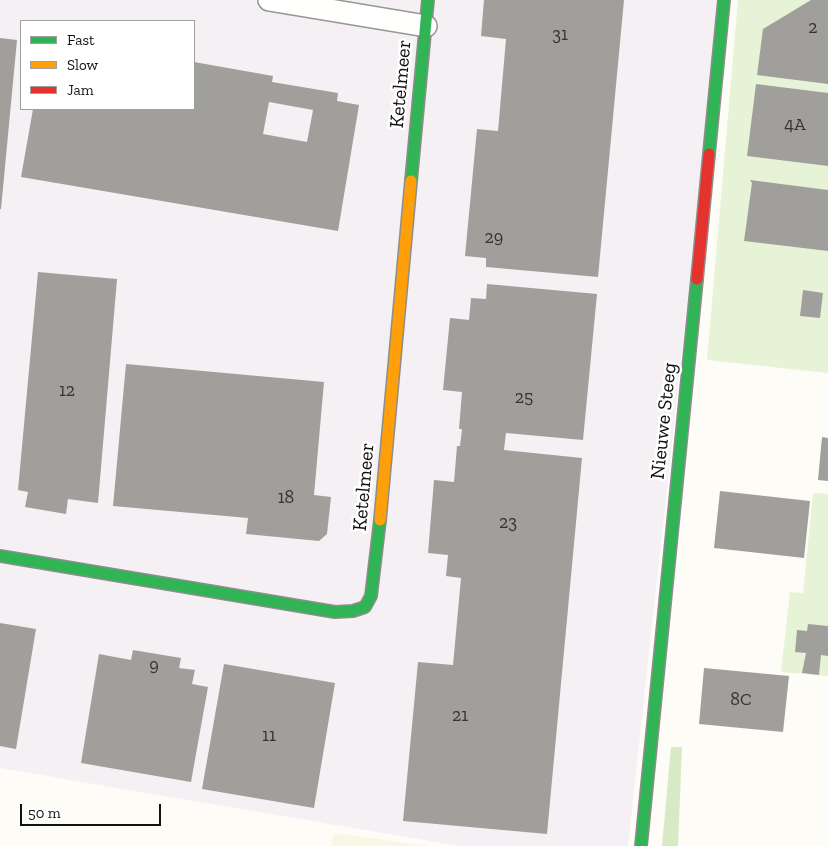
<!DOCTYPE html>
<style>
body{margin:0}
#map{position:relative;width:828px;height:846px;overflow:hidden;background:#fdfcf7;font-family:"Zilla Slab",serif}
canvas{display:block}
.legend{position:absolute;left:20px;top:20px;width:175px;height:90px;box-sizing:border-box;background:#fff;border:1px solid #a0a0a0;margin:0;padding:6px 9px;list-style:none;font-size:15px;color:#111}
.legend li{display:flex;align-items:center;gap:10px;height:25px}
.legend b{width:25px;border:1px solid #a0a0a0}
.scale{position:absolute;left:20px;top:804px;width:141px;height:22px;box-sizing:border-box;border:2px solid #111;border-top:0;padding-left:6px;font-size:15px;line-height:18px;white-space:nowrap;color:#111;-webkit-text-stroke:4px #fff;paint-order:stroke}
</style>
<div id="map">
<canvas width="828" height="846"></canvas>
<ul class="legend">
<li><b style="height:6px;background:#30b455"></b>Fast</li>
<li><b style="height:6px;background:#ff9f0a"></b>Slow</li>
<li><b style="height:6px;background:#e5322d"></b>Jam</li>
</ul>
<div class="scale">50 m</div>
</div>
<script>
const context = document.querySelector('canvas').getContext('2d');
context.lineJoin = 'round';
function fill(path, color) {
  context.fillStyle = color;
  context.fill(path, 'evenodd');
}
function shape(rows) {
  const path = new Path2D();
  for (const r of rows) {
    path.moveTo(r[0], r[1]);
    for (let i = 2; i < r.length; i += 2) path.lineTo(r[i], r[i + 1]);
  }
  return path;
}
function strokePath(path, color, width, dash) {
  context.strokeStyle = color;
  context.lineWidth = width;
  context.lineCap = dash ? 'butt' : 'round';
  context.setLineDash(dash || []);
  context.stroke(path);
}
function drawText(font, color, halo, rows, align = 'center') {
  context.font = font + ' "Zilla Slab",serif';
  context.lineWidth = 5;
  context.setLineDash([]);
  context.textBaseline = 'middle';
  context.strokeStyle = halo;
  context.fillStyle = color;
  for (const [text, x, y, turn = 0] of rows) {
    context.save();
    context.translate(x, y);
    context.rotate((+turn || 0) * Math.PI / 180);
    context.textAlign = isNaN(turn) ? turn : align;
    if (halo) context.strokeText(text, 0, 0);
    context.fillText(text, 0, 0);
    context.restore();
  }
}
fill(shape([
 [0,0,720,0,628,846,459,846,0,768],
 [21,21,194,21,194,109,21,109]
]), '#f5f0f3');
fill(shape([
 [333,833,429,846,332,846]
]), '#f9f7e4');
fill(shape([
 [738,0,828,0,828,373,707,360],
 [813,493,828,494,828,676,781,672,790,592,803,593]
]), '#e7f3d7');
fill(shape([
 [671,747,682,747,678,846,662,846]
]), '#d8eac5');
fill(shape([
 [484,0,624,0,598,277,486,267,486,258,465,256,477,129,498,131,506,39,481,36],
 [811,0,828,0,828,84,757,75,763,29],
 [0,38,17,40,1,209,0,209],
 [194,62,273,76,272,82,338,93,337,101,359,105,338,231,21,177,33,109,194,109],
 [269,102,313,110,307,142,263,134],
 [756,84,828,93,828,166,747,156],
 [750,180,828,190,828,251,744,241,752,183],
 [38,272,117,279,98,503,68,499,66,514,25,507,28,492,18,490],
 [487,284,597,294,583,440,506,433,504,450,582,458,547,834,403,821,418,662,453,665,461,578,446,576,448,555,428,553,434,480,454,482,457,446,460,446,462,429,459,429,462,392,443,390,450,318,469,320,471,298,486,299],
 [803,290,823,293,820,318,800,316],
 [126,364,324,382,314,495,331,497,327,534,319,541,246,534,248,518,113,506],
 [822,437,828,438,828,481,818,480],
 [720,491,810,501,804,558,714,548],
 [0,623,36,629,16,749,0,746],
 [808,624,828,626,828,656,821,655,819,675,802,673,806,653,795,652,797,630,807,631],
 [133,650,181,658,179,668,195,670,192,684,208,687,191,782,81,763,99,654,131,660],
 [224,664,335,683,314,808,202,789],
 [704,668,789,676,783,732,699,724]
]), '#a19f9c');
const street = shape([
 [269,0,426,26]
]);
const fast = shape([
 [709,154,724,0],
 [411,181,428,0],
 [0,556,335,612,353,611,365,607,371,596,380,520],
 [641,846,697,279]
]);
const slow = shape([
 [380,520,411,181]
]);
const jam = shape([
 [697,279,709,154]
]);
strokePath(street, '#979795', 24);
strokePath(fast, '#8e8d8b', 14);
strokePath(slow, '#8e8d8b', 14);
strokePath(jam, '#8e8d8b', 14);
strokePath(street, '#fffffe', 21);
strokePath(fast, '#30b455', 11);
strokePath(slow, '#ff9f0a', 11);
strokePath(jam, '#e5322d', 11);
drawText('18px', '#353434', null, [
 ["2",813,28],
 ["31",560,35],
 ["4A",795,125],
 ["29",494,238],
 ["12",67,391],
 ["25",524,398],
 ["18",286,498],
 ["23",508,523],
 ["9",154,666],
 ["8C",741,700],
 ["21",460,716],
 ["11",269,736]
]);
drawText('20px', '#111', '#fff', [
 ["Ketelmeer",401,84,-85],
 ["Nieuwe Steeg",664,421,-84],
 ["Ketelmeer",364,487,-85]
]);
</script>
